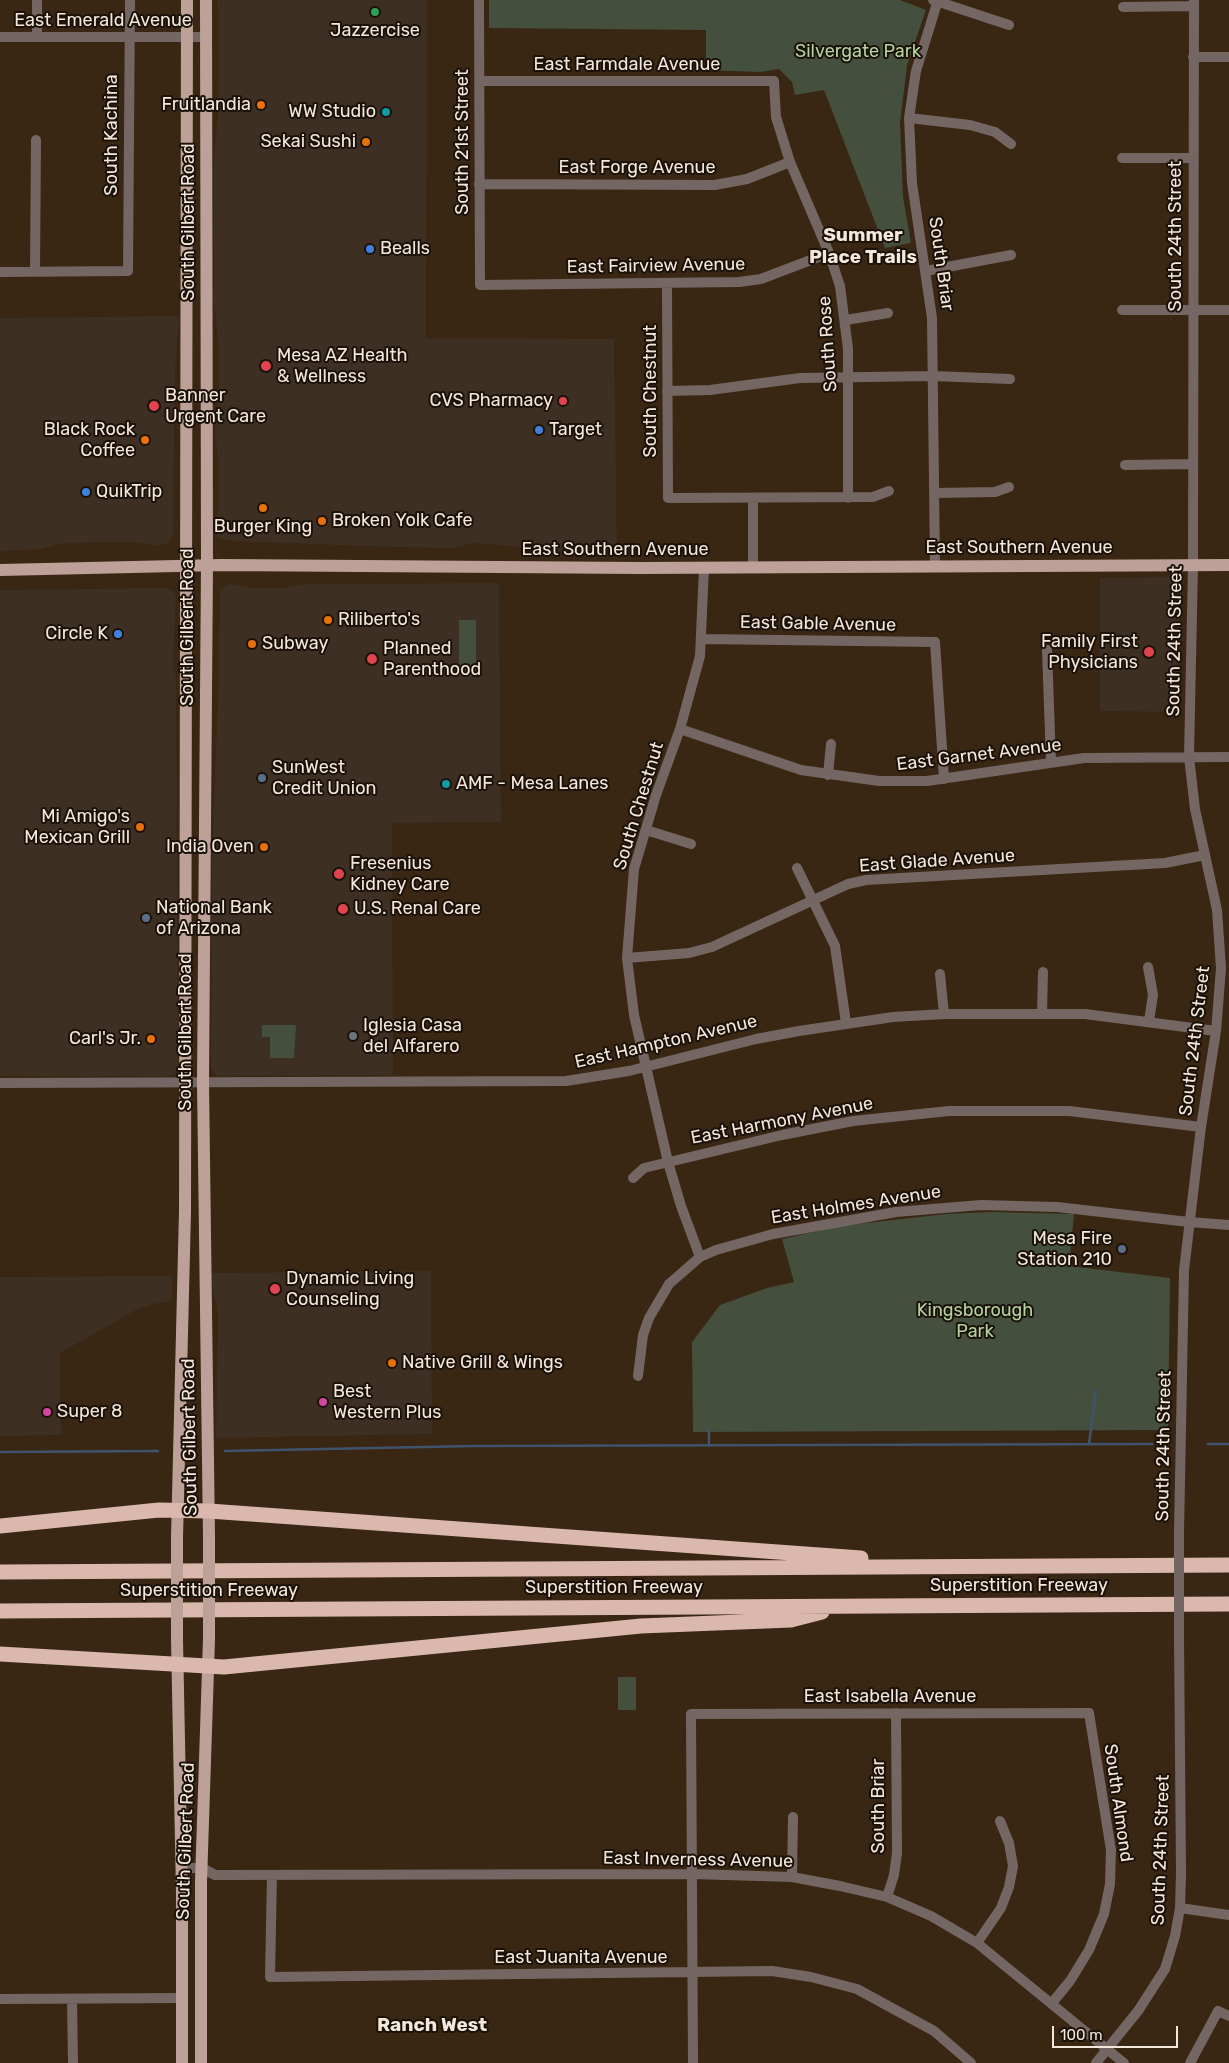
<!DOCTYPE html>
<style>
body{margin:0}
#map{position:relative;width:1229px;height:2063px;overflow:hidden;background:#392613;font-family:Rubik,sans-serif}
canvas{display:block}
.scale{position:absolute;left:1052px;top:2026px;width:126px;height:22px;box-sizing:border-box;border:2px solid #f4e7db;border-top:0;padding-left:6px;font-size:15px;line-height:18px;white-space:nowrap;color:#f4e7db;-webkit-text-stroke:4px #1a1109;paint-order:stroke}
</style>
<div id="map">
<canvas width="1229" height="2063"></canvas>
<div class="scale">100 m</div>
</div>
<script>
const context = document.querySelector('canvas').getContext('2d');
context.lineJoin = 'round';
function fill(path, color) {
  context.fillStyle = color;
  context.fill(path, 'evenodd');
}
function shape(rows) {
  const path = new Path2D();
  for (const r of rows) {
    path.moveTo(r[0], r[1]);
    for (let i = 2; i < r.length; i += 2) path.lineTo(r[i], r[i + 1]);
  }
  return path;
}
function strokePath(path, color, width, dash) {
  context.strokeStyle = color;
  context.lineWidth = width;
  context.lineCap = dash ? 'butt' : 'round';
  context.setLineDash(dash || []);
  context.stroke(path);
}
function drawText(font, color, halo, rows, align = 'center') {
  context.font = font + ' Rubik,sans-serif';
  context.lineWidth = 4;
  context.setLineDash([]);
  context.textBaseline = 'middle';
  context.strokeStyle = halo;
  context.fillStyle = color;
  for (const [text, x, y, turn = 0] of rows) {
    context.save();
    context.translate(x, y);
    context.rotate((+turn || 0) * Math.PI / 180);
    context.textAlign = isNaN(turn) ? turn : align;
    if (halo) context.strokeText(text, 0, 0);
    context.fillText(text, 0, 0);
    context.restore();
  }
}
fill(shape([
 [217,0,427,0,426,338,614,339,617,556,475,543,452,548,395,547,228,541,218,538,215,530,219,504,219,465,215,431,219,386,218,335,214,305,214,157,218,114,219,15],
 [179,316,175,372,173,534,170,542,159,546,135,542,63,543,43,549,0,551,0,318],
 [1169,577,1175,579,1180,586,1177,712,1100,711,1100,578],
 [499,583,501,822,392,823,393,1075,217,1076,211,1068,212,862,218,698,220,590,228,584,257,588,284,588,305,584],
 [167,588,174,592,176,596,173,662,176,678,178,1069,174,1075,170,1076,0,1076,0,590],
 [431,1271,432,1434,216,1438,218,1314,210,1273],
 [172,1276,172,1301,153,1304,136,1310,60,1353,61,1435,0,1436,0,1277]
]), '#3d2f22');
fill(shape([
 [489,0,900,0,926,10,907,65,900,123,903,197,911,243,885,248,824,90,795,95,792,82,779,69,760,72,706,70,706,30,489,28],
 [459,620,476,620,476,676,459,676],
 [262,1025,296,1025,294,1058,270,1058,270,1037,262,1037],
 [991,1212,1074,1214,1069,1266,1170,1278,1168,1430,693,1432,692,1342,720,1305,767,1288,794,1282,782,1239,840,1226,946,1214],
 [618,1677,636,1677,636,1710,618,1710]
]), '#44503d');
strokePath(shape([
 [709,1429,709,1446],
 [1089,1444,1096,1391],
 [1208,1444,1229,1444],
 [225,1451,474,1446,1152,1444],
 [0,1452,158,1451]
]), '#41536c', 2.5);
strokePath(shape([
 [37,0,37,36],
 [479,0,480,285,739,282,761,279,829,253],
 [933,0,1009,25],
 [1123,7,1194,6],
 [0,37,206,37],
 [1193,57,1229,57],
 [480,81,774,81,776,117,790,162,829,253,840,286,848,349,848,498],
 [909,118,970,125,995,132,1011,144],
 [1122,158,1192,158],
 [479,184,715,185,747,179,790,162],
 [926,271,1011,255],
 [0,272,128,271,130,0],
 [35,272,36,140],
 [667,284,668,498,873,497,889,491],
 [1122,310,1229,310],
 [846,320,888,313],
 [667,391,710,390,800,378,933,376,1010,379],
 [1125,465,1192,464],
 [934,493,995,492,1009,487],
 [753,498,753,568],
 [935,566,932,318,912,183,909,118,916,71,938,0],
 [701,639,935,642,944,779],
 [1047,650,1051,762],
 [680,729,801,770,879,781,927,781,1084,758,1229,757],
 [828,775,831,744],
 [646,830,691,844],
 [797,868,835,946,846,1023],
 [627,958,689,953,712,947,848,884,866,880,1165,863,1205,855],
 [1148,967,1153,995,1149,1021],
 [940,974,944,1014],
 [1042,1013,1043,972],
 [0,1083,566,1081,629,1071,756,1039,799,1031,893,1017,944,1014,1085,1014,1216,1031],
 [633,1178,644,1168,782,1135,853,1121,949,1111,1069,1111,1201,1127],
 [700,1257,681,1206,668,1162,634,1015,627,958,634,869,656,795,680,729,700,656,704,568],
 [638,1376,643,1335,649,1318,669,1284,700,1257,716,1250,773,1234,896,1212,981,1205,1057,1207,1189,1222,1229,1225],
 [1179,1533,1184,1270,1201,1127,1216,1031,1221,968,1217,910,1195,809,1189,757,1193,565,1194,0],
 [182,1868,202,1868,215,1875,692,1874,792,1877,840,1886,887,1897,931,1916,977,1943,1124,2063],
 [272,1875,270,1977,772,1971,811,1977,857,1989,934,2031,971,2063],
 [792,1877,793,1817],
 [887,1897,894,1875,897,1853,896,1713],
 [1180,1908,1229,1915],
 [977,1943,1001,1908,1009,1887,1013,1866,1009,1843,1000,1821],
 [0,1999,183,1998],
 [72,1999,73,2063],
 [693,2063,691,1714,1089,1713,1111,1850,1110,1884,1104,1914,1089,1950,1070,1981,1052,2003],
 [1096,2063,1138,2011,1165,1969,1175,1936,1180,1908,1181,1874,1179,1635],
 [1190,2063,1218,2011,1229,2016]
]), '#746662', 10);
strokePath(shape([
 [206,0,207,565,203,1083,209,1537],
 [0,570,221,565,640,568,1229,565],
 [177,1537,185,1211,187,0],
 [177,1639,182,1893,182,2063],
 [201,2063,201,1882,209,1639]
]), '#bda198', 12);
strokePath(shape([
 [0,1526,159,1510,209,1511,861,1558],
 [0,1572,1229,1565],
 [0,1611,1229,1604],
 [0,1654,224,1667,641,1626,791,1620,822,1612]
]), '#dab8ad', 15);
strokePath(shape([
 [1179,1635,1179,1533]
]), '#746662', 10);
strokePath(shape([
 [209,1537,209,1639],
 [177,1639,177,1537]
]), '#bda198', 12);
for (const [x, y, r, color] of [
 [375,12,5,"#2e9e5b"],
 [261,105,5,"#e8710a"],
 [386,112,5,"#0f9aa8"],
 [366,142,5,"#e8710a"],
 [370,249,5,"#3f7fe0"],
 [266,366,6,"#e0444e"],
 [563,401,5,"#e0444e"],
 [154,406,6,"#e0444e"],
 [539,430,5,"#3f7fe0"],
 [145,440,5,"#e8710a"],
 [86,492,5,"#3f7fe0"],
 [263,508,5,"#e8710a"],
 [322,521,5,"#e8710a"],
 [328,620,5,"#e8710a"],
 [118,634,5,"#3f7fe0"],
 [252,644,5,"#e8710a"],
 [1149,652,6,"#e0444e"],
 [372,659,6,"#e0444e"],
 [262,778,5,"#5c6f8a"],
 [446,784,5,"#0f9aa8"],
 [140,827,5,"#e8710a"],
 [264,847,5,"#e8710a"],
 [339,874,6,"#e0444e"],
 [343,909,6,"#e0444e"],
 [146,918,5,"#5c6f8a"],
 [353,1036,5,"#6b7280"],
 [151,1039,5,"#e8710a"],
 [1122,1249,5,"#5c6f8a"],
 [275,1289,6,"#e0444e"],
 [392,1363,5,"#e8710a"],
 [323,1402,5,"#d1479c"],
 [47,1412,5,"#d1479c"]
]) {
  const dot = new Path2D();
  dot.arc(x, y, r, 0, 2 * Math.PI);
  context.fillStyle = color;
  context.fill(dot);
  strokePath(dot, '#1a1109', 2);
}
drawText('18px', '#f4e7db', '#1a1109', [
 ["East Emerald Avenue",103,21],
 ["East Farmdale Avenue",627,65],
 ["South Kachina",112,135,-90],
 ["South 21st Street",463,142,-90],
 ["East Forge Avenue",637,168],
 ["South Gilbert Road",189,222,-90],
 ["South 24th Street",1176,236,-90],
 ["South Briar",941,264,82],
 ["East Fairview Avenue",656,266,-1],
 ["South Rose",828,344,-94],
 ["South Chestnut",651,391,-90],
 ["East Southern Avenue",1019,548],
 ["East Southern Avenue",615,550],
 ["East Gable Avenue",818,624,1],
 ["South Gilbert Road",188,627,-90],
 ["South 24th Street",1175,641,-89],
 ["East Garnet Avenue",979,755,-7],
 ["South Chestnut",639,806,-73],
 ["East Glade Avenue",937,861,-4],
 ["South Gilbert Road",186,1032,-90],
 ["South 24th Street",1195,1041,-83],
 ["East Hampton Avenue",666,1042,-13],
 ["East Harmony Avenue",782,1121,-11],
 ["East Holmes Avenue",856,1205,-9],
 ["South Gilbert Road",190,1437,-91],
 ["South 24th Street",1164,1446,-89],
 ["Superstition Freeway",1019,1586],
 ["Superstition Freeway",614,1588],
 ["Superstition Freeway",209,1591],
 ["East Isabella Avenue",890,1697],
 ["South Almond",1118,1803,82],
 ["South Briar",879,1806,-90],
 ["South Gilbert Road",186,1841,-88],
 ["South 24th Street",1161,1850,-88],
 ["East Inverness Avenue",698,1860,1],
 ["East Juanita Avenue",581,1958]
]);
drawText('18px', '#f4e7db', '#1a1109', [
 ["Jazzercise",375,31,"center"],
 ["Fruitlandia",251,105,"right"],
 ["WW Studio",376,112,"right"],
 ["Sekai Sushi",356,142,"right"],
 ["Bealls",380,249],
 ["Mesa AZ Health",277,356],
 ["& Wellness",277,377],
 ["Banner",165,396],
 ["Urgent Care",165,417],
 ["CVS Pharmacy",553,401,"right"],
 ["Black Rock",135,430,"right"],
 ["Coffee",135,451,"right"],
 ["Target",549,430],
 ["QuikTrip",96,492],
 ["Broken Yolk Cafe",332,521],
 ["Burger King",263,527,"center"],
 ["Riliberto's",338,620],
 ["Circle K",108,634,"right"],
 ["Family First",1138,642,"right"],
 ["Physicians",1138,663,"right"],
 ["Subway",262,644],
 ["Planned",383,649],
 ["Parenthood",383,670],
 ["SunWest",272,768],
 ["Credit Union",272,789],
 ["AMF - Mesa Lanes",456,784],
 ["Mi Amigo's",130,817,"right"],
 ["Mexican Grill",130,838,"right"],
 ["India Oven",254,847,"right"],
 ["Fresenius",350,864],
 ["Kidney Care",350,885],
 ["National Bank",156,908],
 ["of Arizona",156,929],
 ["U.S. Renal Care",354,909],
 ["Iglesia Casa",363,1026],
 ["del Alfarero",363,1047],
 ["Carl's Jr.",141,1039,"right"],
 ["Mesa Fire",1112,1239,"right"],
 ["Station 210",1112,1260,"right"],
 ["Dynamic Living",286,1279],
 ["Counseling",286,1300],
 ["Native Grill & Wings",402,1363],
 ["Best",333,1392],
 ["Western Plus",333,1413],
 ["Super 8",57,1412]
], 'left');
drawText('18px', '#b4d3a0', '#1a1109', [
 ["Silvergate Park",858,52],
 ["Kingsborough",975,1311],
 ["Park",975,1332]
]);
drawText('bold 19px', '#f4e7db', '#1a1109', [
 ["Summer",863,236],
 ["Place Trails",863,258],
 ["Ranch West",432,2026]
]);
</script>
